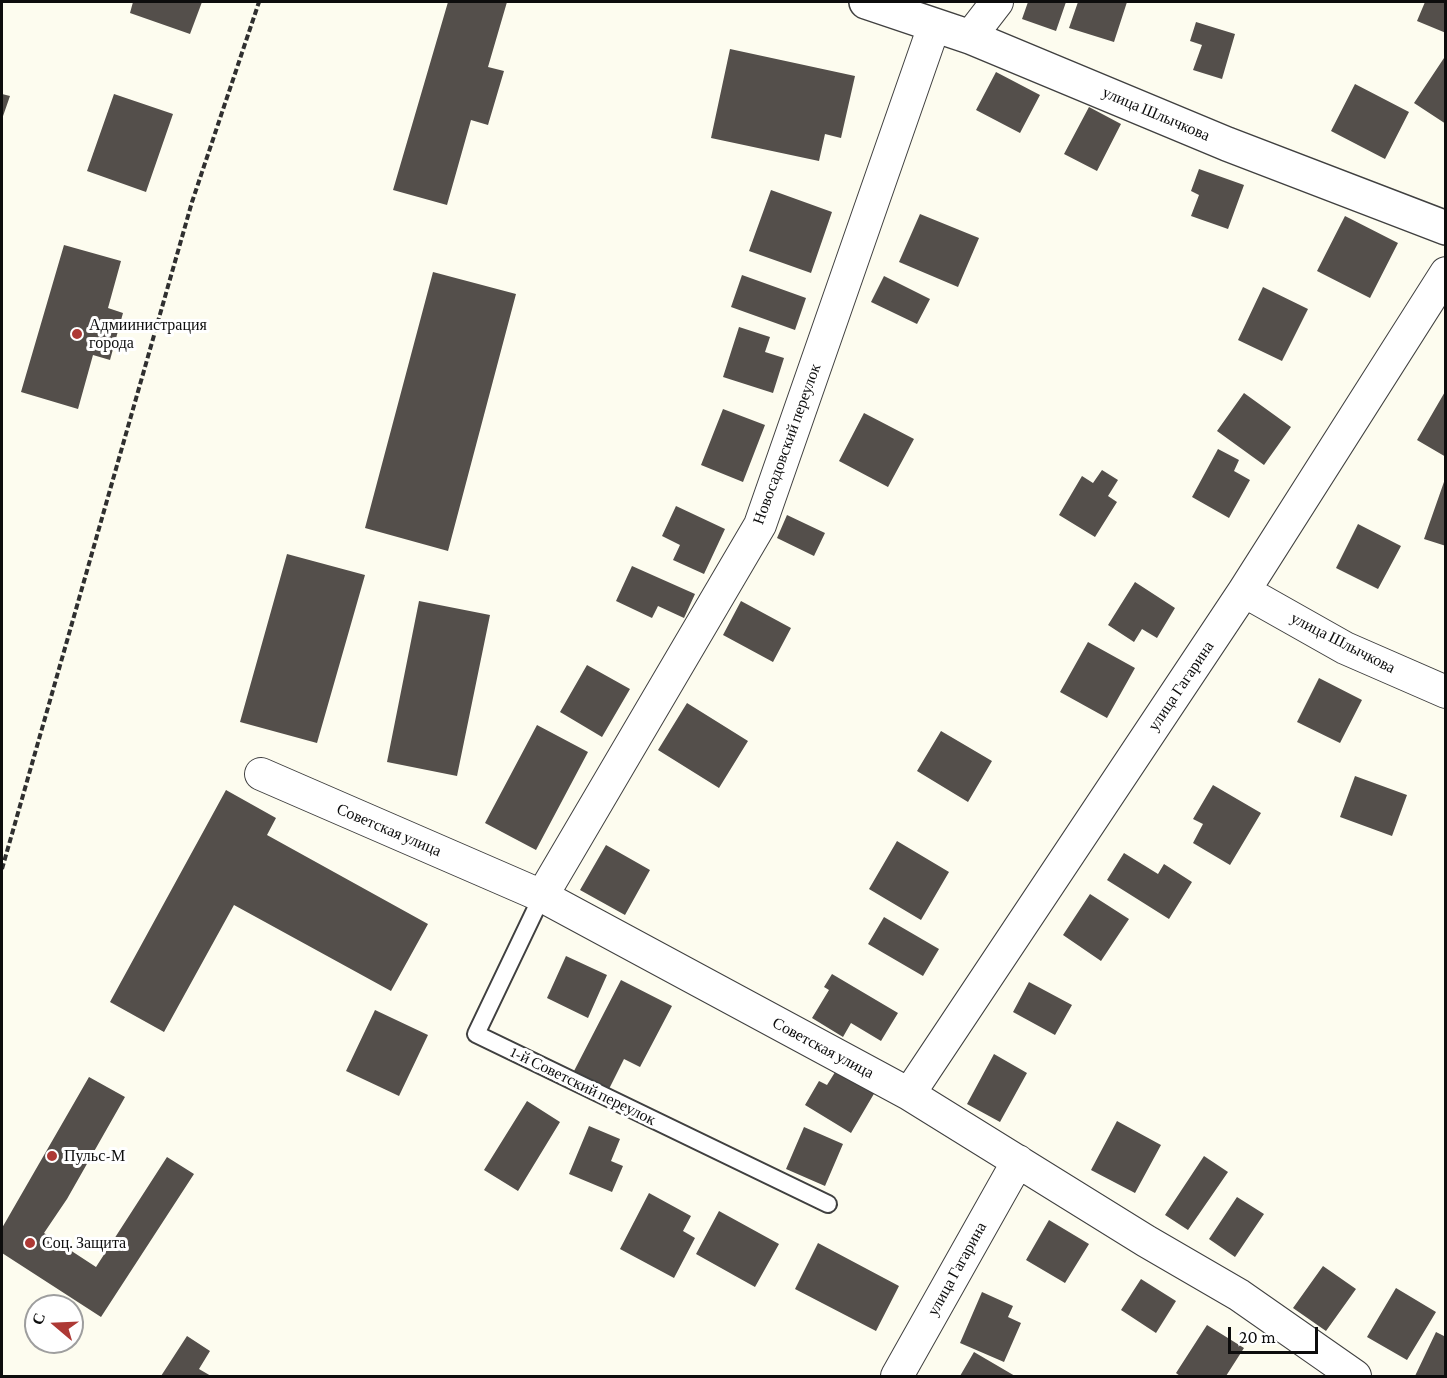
<!DOCTYPE html>
<meta charset="utf-8">
<style>
body{margin:0}
#map{position:relative;width:1447px;height:1378px;overflow:hidden;background:#fdfcef;font-family:"Crimson Pro",serif}
canvas{display:block}
.frame{position:absolute;inset:0;border:3px solid #0d0d0d;pointer-events:none}
.north{position:absolute;left:24px;top:1294px;width:60px;height:60px;box-sizing:border-box;background:#fff;border:2px solid #9e9e9e;border-radius:50%;rotate:289deg;font-size:16px;font-weight:700;line-height:24px;text-align:center;color:#0d0d0d}
.north::after{content:'';display:block;margin:auto;width:21px;height:27px;background:#ad3935;clip-path:polygon(50% 0,100% 100%,50% 72%,0 100%)}
.scale{position:absolute;left:1228px;top:1327px;width:90px;height:27px;box-sizing:border-box;border:3px solid #0d0d0d;border-top:0;padding-left:8px;font-size:18px;line-height:21px;white-space:nowrap;color:#0d0d0d;-webkit-text-stroke:4px #fff;paint-order:stroke}
</style>
<div id="map">
<canvas width="1447" height="1378"></canvas>
<div class="frame"></div>
<div class="north">С</div>
<div class="scale">20 m</div>
</div>
<script>
const context = document.querySelector('canvas').getContext('2d');
context.lineJoin = 'round';
function fill(path, color) {
  context.fillStyle = color;
  context.fill(path, 'evenodd');
}
function shape(rows) {
  const path = new Path2D();
  for (const r of rows) {
    path.moveTo(r[0], r[1]);
    for (let i = 2; i < r.length; i += 2) path.lineTo(r[i], r[i + 1]);
  }
  return path;
}
function strokePath(path, color, width, dash) {
  context.strokeStyle = color;
  context.lineWidth = width;
  context.lineCap = dash ? 'butt' : 'round';
  context.setLineDash(dash || []);
  context.stroke(path);
}
function drawText(font, color, halo, rows, align = 'center') {
  context.font = font + ' "Crimson Pro",serif';
  context.lineWidth = 6;
  context.setLineDash([]);
  context.textBaseline = 'middle';
  context.strokeStyle = halo;
  context.fillStyle = color;
  for (const [text, x, y, turn = 0] of rows) {
    context.save();
    context.translate(x, y);
    context.rotate((+turn || 0) * Math.PI / 180);
    context.textAlign = isNaN(turn) ? turn : align;
    if (halo) context.strokeText(text, 0, 0);
    context.fillText(text, 0, 0);
    context.restore();
  }
}
fill(shape([
 [133,2,202,2,190,34,130,13],
 [448,2,507,2,488,67,504,71,488,125,471,120,447,205,393,190],
 [1028,2,1066,2,1056,31,1022,19],
 [1078,2,1127,2,1114,42,1069,28],
 [1425,2,1446,2,1446,33,1417,21],
 [1196,22,1235,34,1222,79,1193,70,1202,45,1190,41],
 [730,49,855,76,841,138,825,134,819,161,711,138],
 [1446,55,1446,124,1414,103],
 [996,72,1040,95,1020,133,976,110],
 [1355,84,1409,112,1385,159,1331,131],
 [2,94,10,96,2,119],
 [114,94,173,114,146,192,87,171],
 [1089,107,1121,124,1097,171,1064,154],
 [1199,169,1244,185,1228,229,1191,216,1199,195,1191,191],
 [771,190,832,212,811,273,749,251],
 [920,214,979,238,958,287,899,262],
 [1345,216,1398,243,1370,298,1317,271],
 [64,245,121,261,108,308,123,313,110,360,93,355,78,409,21,392],
 [433,272,516,294,448,551,365,528],
 [742,275,806,298,795,330,731,307],
 [884,276,930,299,917,324,871,302],
 [1263,287,1308,309,1282,361,1238,340],
 [739,327,770,337,765,352,784,358,773,393,723,377],
 [1446,390,1446,457,1417,440],
 [1244,393,1291,427,1264,465,1217,431],
 [723,409,765,425,743,482,701,465],
 [864,413,914,439,888,487,839,461],
 [1218,449,1239,460,1234,471,1250,480,1229,518,1192,497],
 [1102,470,1118,480,1108,496,1117,502,1095,537,1059,515,1082,476,1093,483],
 [1445,479,1446,479,1446,546,1424,539],
 [676,506,725,529,704,574,673,560,680,545,662,536],
 [787,515,825,533,814,556,777,538],
 [1358,524,1401,546,1378,589,1336,568],
 [287,554,365,575,317,743,240,722],
 [632,566,695,594,684,618,658,606,652,618,616,601],
 [1135,582,1175,608,1157,638,1142,629,1134,642,1108,625],
 [419,601,490,615,457,776,387,762],
 [741,601,791,628,773,662,723,635],
 [1088,642,1135,668,1107,718,1060,692],
 [587,665,630,689,602,737,560,712],
 [1319,678,1362,700,1340,743,1297,722],
 [687,703,748,741,719,788,658,750],
 [537,725,588,752,536,850,485,823],
 [941,731,992,761,968,802,917,771],
 [1355,776,1407,795,1392,836,1340,817],
 [1213,785,1261,813,1230,865,1193,843,1203,824,1193,819],
 [226,790,276,818,267,835,428,924,391,991,234,905,164,1032,110,1002],
 [897,841,949,872,921,920,869,889],
 [606,845,650,870,625,915,580,890],
 [1124,853,1158,874,1164,864,1192,882,1169,919,1107,880],
 [1090,894,1129,919,1101,961,1063,935],
 [884,917,939,949,923,976,868,944],
 [566,956,607,975,588,1018,547,998],
 [832,974,898,1013,881,1041,851,1023,843,1037,812,1018,829,990,824,987],
 [621,980,672,1006,640,1067,624,1059,609,1089,574,1071],
 [1029,982,1072,1005,1055,1035,1013,1012],
 [375,1010,428,1035,399,1096,346,1071],
 [994,1054,1027,1073,1000,1122,967,1104],
 [837,1069,875,1092,851,1133,805,1105,819,1081,827,1085],
 [89,1077,125,1097,67,1199,44,1233,96,1267,167,1157,194,1174,101,1317,2,1253,2,1228],
 [527,1101,560,1122,518,1191,484,1170],
 [1117,1121,1161,1145,1135,1193,1091,1170],
 [589,1126,620,1139,611,1161,623,1166,612,1192,569,1174],
 [804,1127,843,1144,825,1186,786,1169],
 [1204,1156,1228,1172,1188,1230,1165,1215],
 [649,1193,691,1216,683,1231,695,1238,674,1278,620,1249],
 [1237,1197,1264,1214,1235,1257,1209,1239],
 [719,1211,779,1244,755,1287,696,1254],
 [1049,1220,1089,1244,1065,1283,1026,1260],
 [818,1243,899,1286,876,1331,795,1289],
 [1323,1266,1356,1289,1326,1331,1293,1308],
 [1141,1279,1176,1301,1156,1333,1121,1310],
 [1396,1288,1436,1312,1407,1360,1367,1337],
 [982,1292,1013,1306,1008,1317,1021,1323,1004,1362,960,1343],
 [1207,1325,1244,1348,1226,1376,1180,1376,1176,1373],
 [1436,1332,1446,1337,1446,1376,1415,1376],
 [187,1336,210,1351,199,1369,211,1376,161,1376],
 [974,1352,1015,1376,960,1376]
]), '#544f4b');
const service = shape([
 [542,896,476,1034,828,1204]
]);
const minor = shape([
 [970,37,997,2],
 [1244,591,1345,648,1446,692],
 [261,774,542,896,909,1094,1146,1241,1239,1295,1355,1376],
 [542,896,760,525,934,26],
 [909,1094,1244,591,1446,273],
 [897,1376,1018,1161]
]);
const tertiary = shape([
 [866,2,970,37,1227,144,1446,228]
]);
strokePath(service, '#404040', 20);
strokePath(minor, '#404040', 34);
strokePath(tertiary, '#404040', 36);
strokePath(shape([
 [2,869,192,202,259,2]
]), '#2f2f2f', 4, [6, 3]);
strokePath(service, '#fff', 16);
strokePath(minor, '#fff', 32);
strokePath(tertiary, '#fff', 33);
for (const [x, y, r, color] of [
 [77,334,6,"#ad3935"],
 [52,1156,6,"#ad3935"],
 [30,1243,6,"#ad3935"]
]) {
  const dot = new Path2D();
  dot.arc(x, y, r, 0, 2 * Math.PI);
  context.fillStyle = color;
  context.fill(dot);
  strokePath(dot, '#fff', 2);
}
drawText('16px', '#0d0d0d', '#fff', [
 ["улица Шлычкова",1156,114,23],
 ["Новосадовский переулок",787,444,-70],
 ["улица Шлычкова",1343,643,27],
 ["улица Гагарина",1181,686,-56],
 ["Советская улица",389,830,23],
 ["Советская улица",823,1048,28],
 ["1-й Советский переулок",583,1086,26],
 ["улица Гагарина",957,1269,-61]
]);
drawText('16px', '#0d0d0d', '#fff', [
 ["Адмиинистрация",89,325],
 ["города",89,343],
 ["Пульс-М",64,1156],
 ["Соц. Защита",42,1243]
], 'left');
</script>
